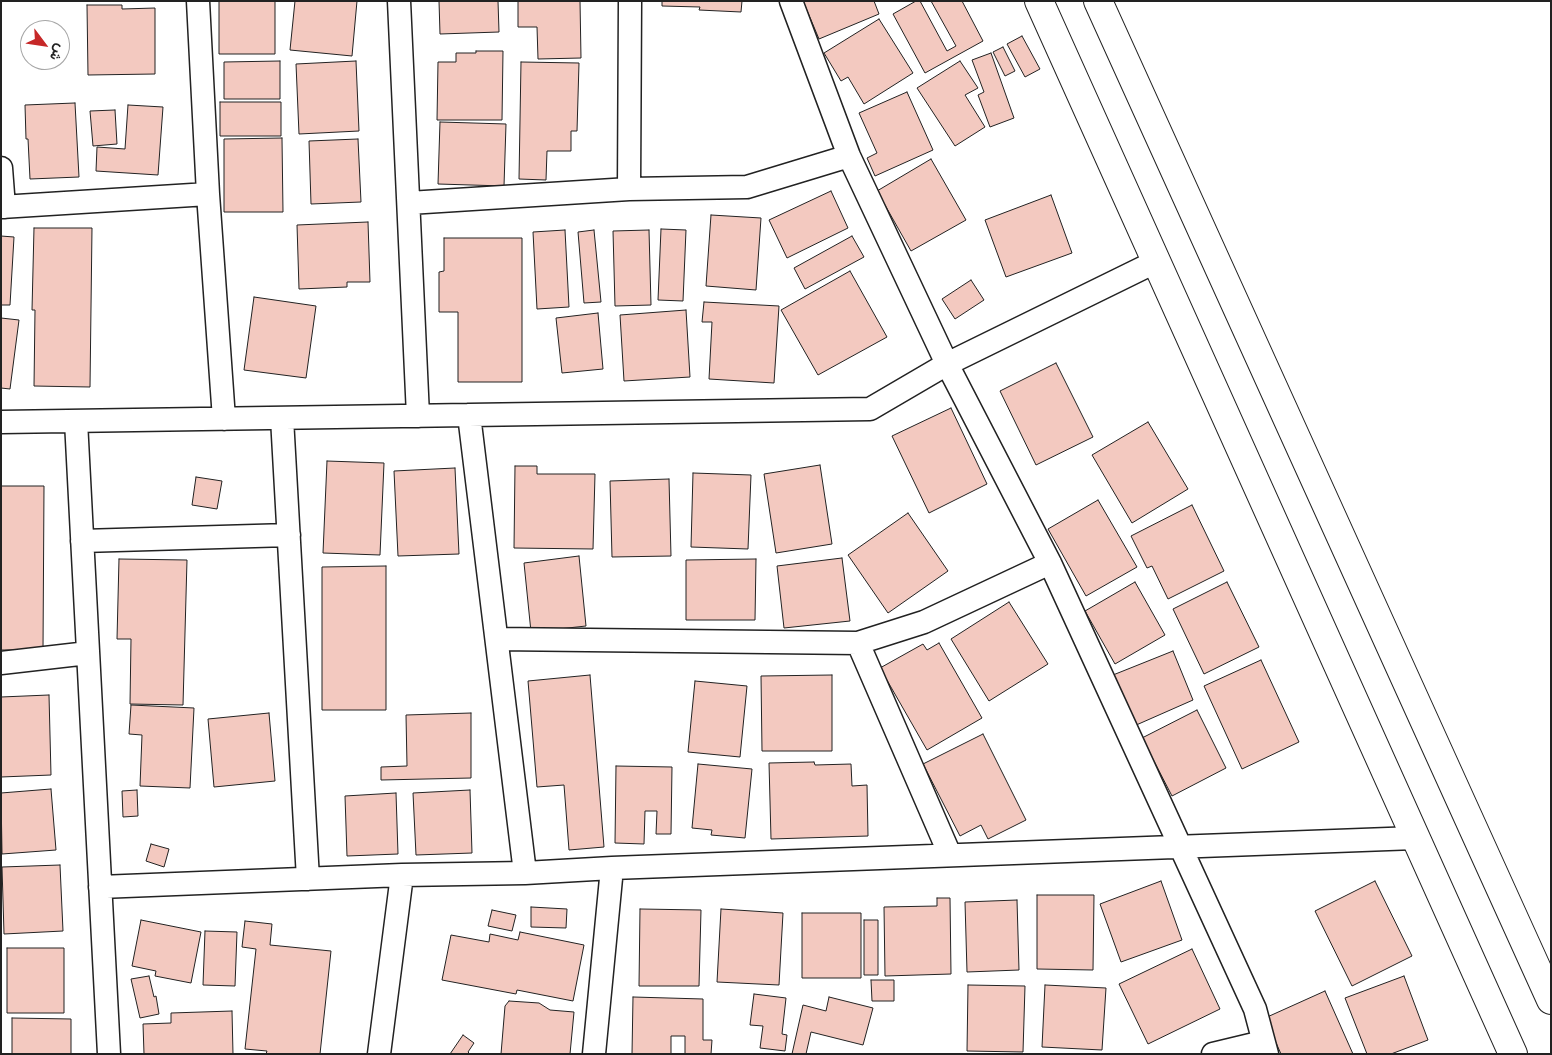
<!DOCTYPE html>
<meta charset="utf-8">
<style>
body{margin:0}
#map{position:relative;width:1552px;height:1055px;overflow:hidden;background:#fff;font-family:Karla,Vazirmatn,sans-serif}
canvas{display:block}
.frame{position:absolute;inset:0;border:2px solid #222;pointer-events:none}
.north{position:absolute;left:20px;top:20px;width:50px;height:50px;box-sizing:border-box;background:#fff;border:1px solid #a7a7a7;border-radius:50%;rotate:121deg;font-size:14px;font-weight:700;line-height:20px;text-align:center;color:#222}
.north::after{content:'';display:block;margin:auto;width:18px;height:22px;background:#c62828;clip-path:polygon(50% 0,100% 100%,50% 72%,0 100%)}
</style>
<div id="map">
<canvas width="1552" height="1055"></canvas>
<div class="frame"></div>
<div class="north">ش</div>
</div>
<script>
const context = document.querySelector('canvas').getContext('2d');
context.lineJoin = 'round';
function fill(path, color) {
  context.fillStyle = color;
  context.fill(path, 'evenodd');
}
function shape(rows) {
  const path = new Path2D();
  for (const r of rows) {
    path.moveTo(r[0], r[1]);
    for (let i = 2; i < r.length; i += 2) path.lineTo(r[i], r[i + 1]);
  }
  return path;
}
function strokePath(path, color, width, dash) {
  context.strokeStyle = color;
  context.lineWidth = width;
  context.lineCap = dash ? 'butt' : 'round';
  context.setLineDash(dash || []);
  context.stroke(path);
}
const building = shape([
 [219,1,275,1,275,54,219,54,219,1],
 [295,1,357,1,352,56,290,50,295,1],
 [439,1,498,1,499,32,440,34,439,1],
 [518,1,580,1,581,58,538,59,537,27,518,27,518,1],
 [662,1,742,1,741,12,699,10,700,7,662,6,662,1],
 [803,1,874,1,879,14,819,39,803,1],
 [916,1,920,1,947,51,956,46,931,1,962,1,983,41,925,73,893,14,916,1],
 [87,5,122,5,122,9,155,8,155,74,88,75,87,5],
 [879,19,913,73,864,104,848,77,841,81,824,53,879,19],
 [1022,36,1040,69,1025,77,1007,44,1022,36],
 [1003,47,1015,71,1005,76,993,52,1003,47],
 [476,51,503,51,502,120,437,120,438,62,456,62,456,53,476,53,476,51],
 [991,53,1014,118,990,127,978,95,984,92,972,60,991,53],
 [280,61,280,99,224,99,224,62,280,61],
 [356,61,359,131,299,134,296,64,356,61],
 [960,61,978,88,965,95,985,127,955,146,917,88,960,61],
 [521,62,579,63,577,131,571,131,571,151,547,151,546,180,519,179,521,62],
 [907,92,933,150,875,176,867,158,877,153,859,113,907,92],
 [220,102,281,102,281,136,220,136,220,102],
 [75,103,79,177,30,179,28,139,26,139,25,105,75,103],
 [128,105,163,107,158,175,96,171,97,147,125,149,128,105],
 [115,110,117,144,93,146,90,111,115,110],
 [440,122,506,124,504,186,438,184,440,122],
 [282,138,283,212,224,212,224,139,282,138],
 [358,139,361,202,311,204,309,141,358,139],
 [931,159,966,220,911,251,877,191,931,159],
 [831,191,848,228,787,258,769,220,831,191],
 [1051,195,1072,253,1006,277,985,220,1051,195],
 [711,215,761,218,756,290,706,286,711,215],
 [368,222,370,282,347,282,347,287,299,289,297,225,368,222],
 [34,228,92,228,90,387,34,386,35,310,32,310,34,228],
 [661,229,686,230,683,301,658,300,661,229],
 [565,230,569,307,537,309,533,232,565,230],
 [594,230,601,302,584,303,578,232,594,230],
 [649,230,651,305,615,306,613,231,649,230],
 [1,236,14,237,10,305,1,305,1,236],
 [852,236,864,257,805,289,794,268,852,236],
 [444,238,522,238,522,382,458,382,458,312,439,312,439,272,444,271,444,238],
 [850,271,887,337,818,375,781,310,850,271],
 [971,280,984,300,955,319,942,299,971,280],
 [254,297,316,306,306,378,244,370,254,297],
 [704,302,779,306,774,383,709,379,712,322,702,322,704,302],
 [686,310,690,377,624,381,620,315,686,310],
 [598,313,603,369,562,373,556,318,598,313],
 [1,318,19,320,10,389,1,388,1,318],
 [1056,363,1093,437,1036,465,1000,391,1056,363],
 [951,408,987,484,929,513,892,436,951,408],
 [1148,422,1188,489,1132,523,1092,455,1148,422],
 [327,461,384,463,380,555,323,553,327,461],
 [820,465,832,544,776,553,764,474,820,465],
 [515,466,537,466,537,474,595,474,593,549,514,548,515,466],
 [455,468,459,554,398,556,394,471,455,468],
 [693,473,751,475,748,549,691,547,693,473],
 [196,477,222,481,217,509,192,505,196,477],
 [669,479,671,556,612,557,610,481,669,479],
 [1,486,44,486,43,650,1,650,1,486],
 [1098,500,1137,567,1086,596,1048,529,1098,500],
 [1192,505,1224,571,1168,599,1152,566,1147,568,1131,536,1192,505],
 [908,513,948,571,888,613,848,555,908,513],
 [579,556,586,626,531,632,524,563,579,556],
 [842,558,850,621,784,628,777,566,842,558],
 [119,559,187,560,183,705,130,704,131,639,117,639,119,559],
 [756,559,755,620,686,620,686,560,756,559],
 [386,566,386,710,322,710,322,567,386,566],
 [1135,582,1165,635,1115,664,1085,611,1135,582],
 [1227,582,1259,647,1204,674,1173,609,1227,582],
 [1009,602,1048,664,989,701,951,639,1009,602],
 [939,643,982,718,927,750,880,668,923,644,927,650,939,643],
 [1173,651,1193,700,1134,726,1113,675,1173,651],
 [1261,660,1299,742,1242,769,1204,686,1261,660],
 [590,675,604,847,569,850,564,785,537,787,528,681,590,675],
 [832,675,832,751,762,751,761,676,832,675],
 [695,681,747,686,740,757,688,752,695,681],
 [49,695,51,775,1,777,1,697,49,695],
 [131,705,194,708,190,788,140,786,142,735,129,734,131,705],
 [1197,710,1226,768,1172,796,1142,738,1197,710],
 [269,713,275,781,214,787,208,719,269,713],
 [471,713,471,778,381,780,381,767,407,766,406,715,471,713],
 [983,734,1026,820,988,839,981,825,960,836,923,764,983,734],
 [814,762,815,765,851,764,852,786,867,785,868,836,771,839,769,763,814,762],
 [698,764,752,769,745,838,711,835,712,830,692,828,698,764],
 [616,766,672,767,671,834,656,834,657,811,645,811,644,844,615,843,616,766],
 [51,789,56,850,2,854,1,793,51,789],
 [137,790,138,816,123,817,122,791,137,790],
 [470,790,472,853,416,855,413,793,470,790],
 [396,793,398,854,347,856,345,796,396,793],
 [151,844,169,849,164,867,146,861,151,844],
 [60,865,63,931,4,934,2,867,60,865],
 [1161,881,1182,940,1121,962,1100,904,1161,881],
 [1375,881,1412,956,1352,986,1315,911,1375,881],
 [1037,895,1094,895,1093,970,1037,969,1037,895],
 [937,898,950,898,951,974,885,976,884,907,937,906,937,898],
 [1017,900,1019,970,967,972,965,902,1017,900],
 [531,907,567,909,566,928,531,927,531,907],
 [640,909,701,910,699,986,639,986,640,909],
 [721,909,783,913,779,985,717,982,721,909],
 [492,910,516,915,512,931,488,926,492,910],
 [802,913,861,913,861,978,802,978,802,913],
 [141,920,201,932,191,983,155,976,156,971,132,966,141,920],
 [864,920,878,920,878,975,864,975,864,920],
 [245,921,272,924,270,945,331,951,320,1054,266,1054,267,1051,245,1049,256,949,242,947,245,921],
 [205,931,237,932,235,986,203,985,205,931],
 [520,932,584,945,573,1001,517,990,516,994,442,980,451,935,489,942,490,934,518,940,520,932],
 [7,948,64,948,64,1013,7,1013,7,948],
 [1192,949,1220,1009,1148,1044,1119,984,1192,949],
 [149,976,154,997,156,996,159,1014,140,1018,131,979,149,976],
 [1404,976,1428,1040,1391,1054,1367,1054,1345,998,1404,976],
 [871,980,894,980,894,1001,872,1001,871,980],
 [968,985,1025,986,1023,1052,967,1051,968,985],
 [1045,985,1106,988,1102,1050,1042,1047,1045,985],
 [1325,991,1353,1054,1281,1054,1265,1018,1325,991],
 [754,994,786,998,782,1034,787,1035,785,1051,760,1048,763,1026,750,1025,754,994],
 [633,997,703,999,703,1040,712,1040,711,1054,685,1054,685,1036,671,1036,671,1054,632,1054,633,997],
 [829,997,873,1008,863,1045,811,1032,806,1054,792,1054,803,1005,826,1011,829,997],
 [509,1001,539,1003,550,1010,574,1012,570,1054,501,1054,505,1006,509,1001],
 [232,1011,233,1054,144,1054,143,1024,171,1023,171,1013,232,1011],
 [12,1018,71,1019,71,1054,12,1054,12,1018],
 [463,1035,474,1043,468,1052,470,1054,450,1054,463,1035]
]);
fill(building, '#f3c9c0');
strokePath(building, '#222', 1);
const minor = shape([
 [198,1,208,194,224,419],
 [399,1,418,416],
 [791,1,849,156,947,364,1050,563,1255,1009,1267,1054],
 [1,168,4,207],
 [629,189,630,1],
 [409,203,629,189,747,187,849,156],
 [1,207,208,194],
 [469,415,525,873],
 [282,418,308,879],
 [76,421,109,1054],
 [1,422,870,409,947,364,1157,261],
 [82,541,289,535],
 [497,639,858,643,924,622,1050,563],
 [858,643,950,855],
 [1,663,88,653],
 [100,887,402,875,525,873,612,868,1415,838],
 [379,1054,402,875],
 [594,1054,612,868],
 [1213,1054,1263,1042]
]);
const tertiary = shape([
 [1039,1,1513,1054],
 [1098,1,1551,1000]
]);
strokePath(minor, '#222', 25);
strokePath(tertiary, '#222', 30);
strokePath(minor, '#fff', 22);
strokePath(tertiary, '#fff', 28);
</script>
